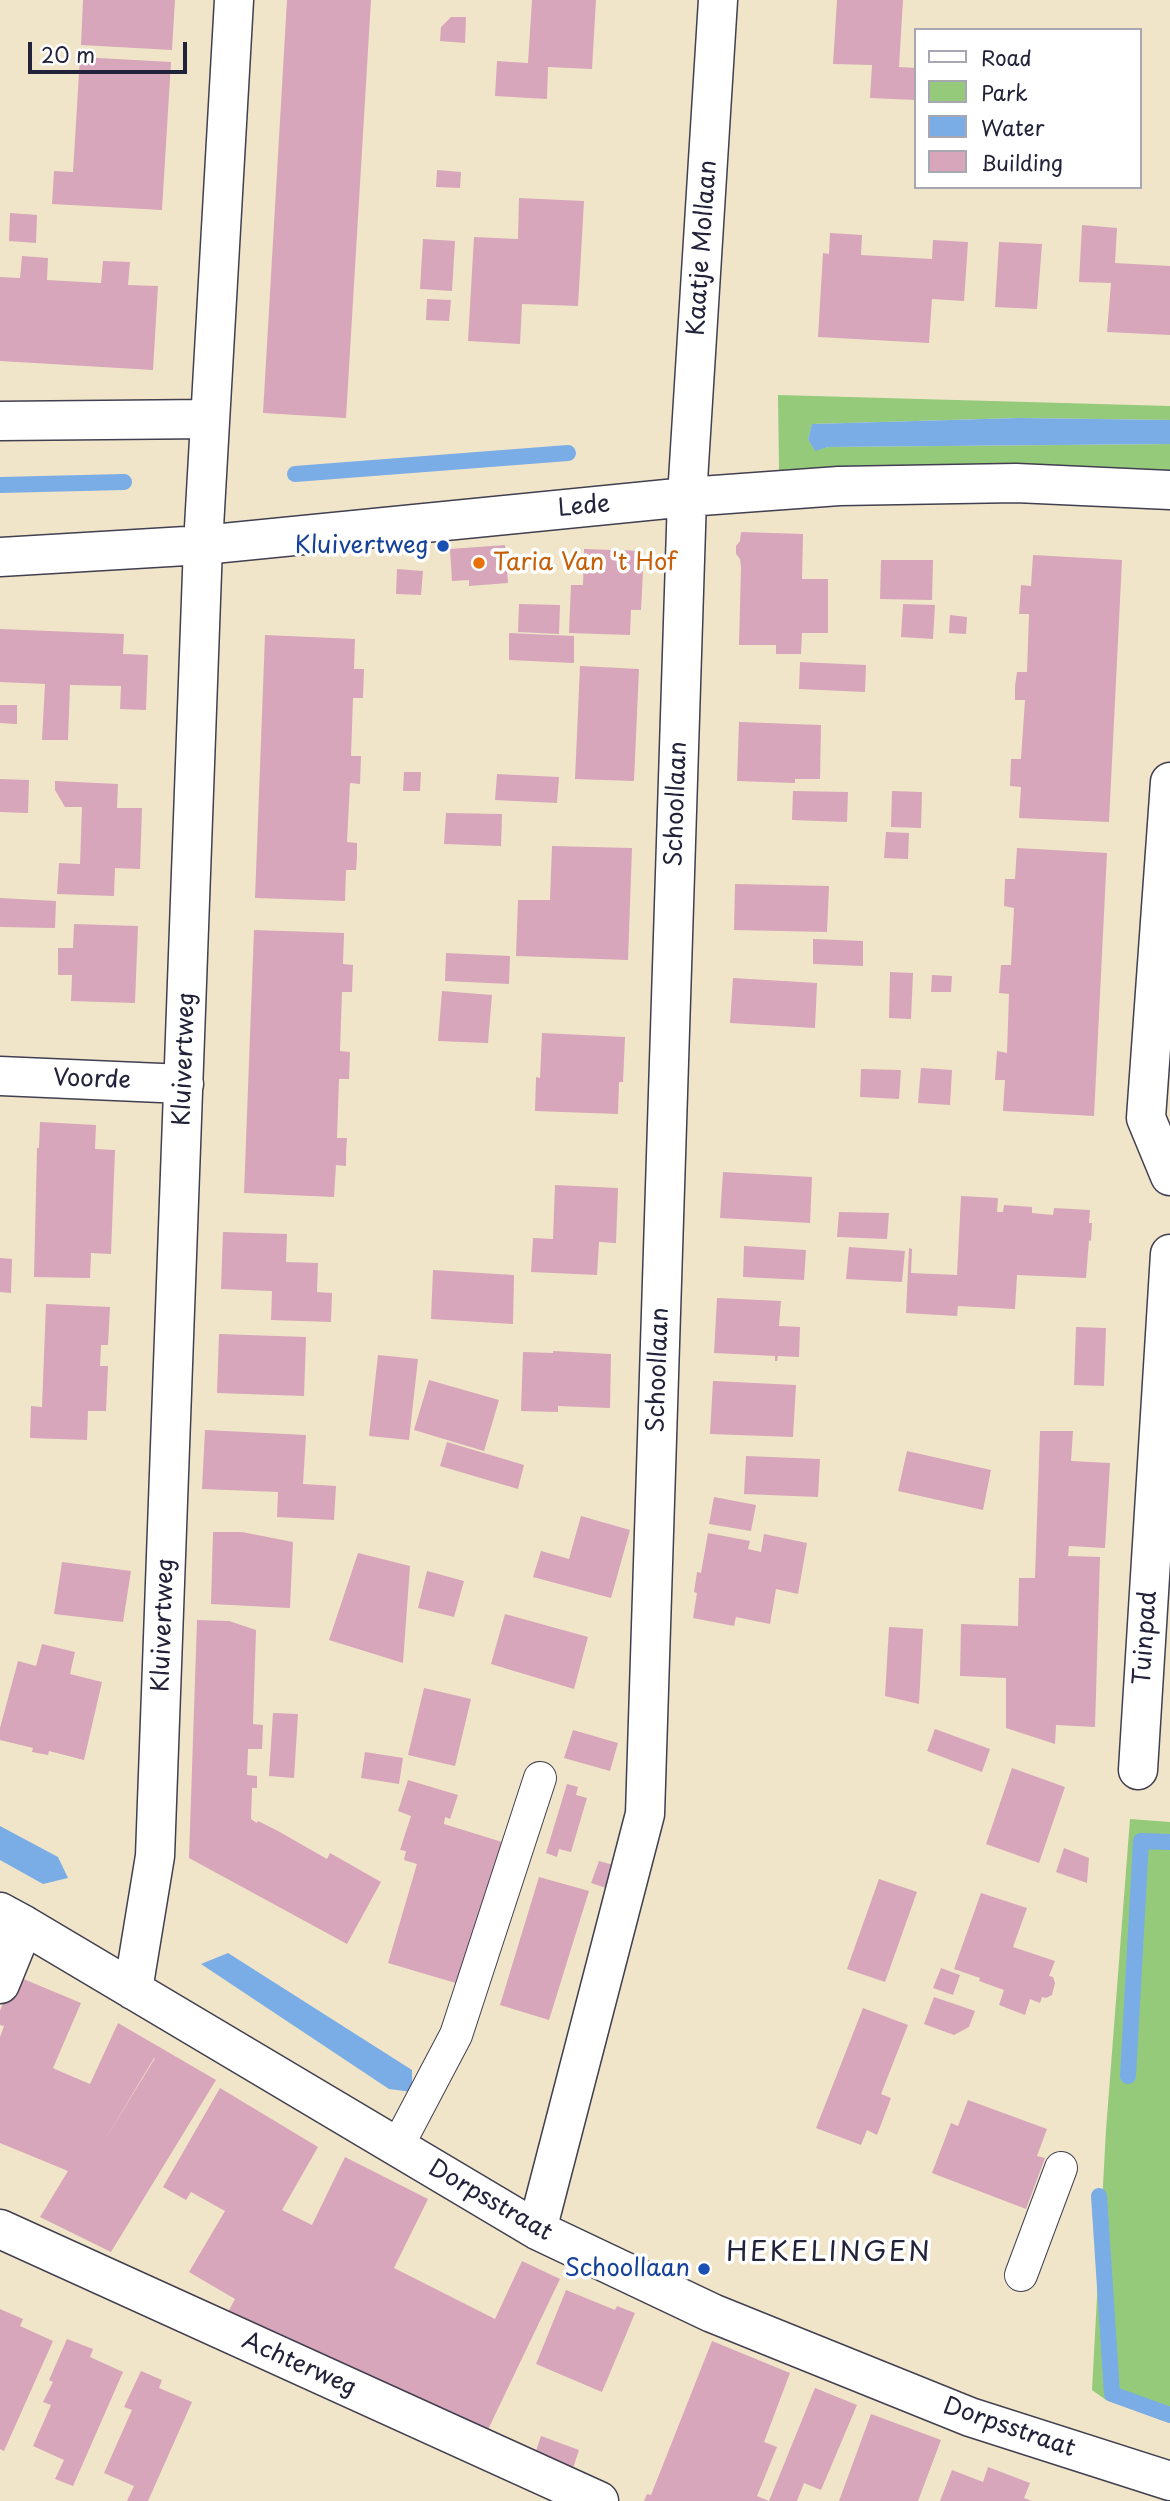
<!DOCTYPE html>
<style>
body{margin:0}
#map{position:relative;width:1170px;height:2501px;overflow:hidden;background:#f0e5c9;font-family:"Playpen Sans",sans-serif}
canvas{display:block}
.legend{position:absolute;left:914px;top:28px;width:228px;height:161px;box-sizing:border-box;background:#fff;border:2px solid #a7a7b1;margin:0;padding:9px 12px;list-style:none;font-size:21px;color:#22223b}
.legend li{display:flex;align-items:center;gap:14px;height:35px}
.legend b{width:35px;border:2px solid #a7a7b1}
.scale{position:absolute;left:28px;top:42px;width:159px;height:32px;box-sizing:border-box;border:4px solid #22223b;border-top:0;padding-left:9px;font-size:21px;line-height:24px;white-space:nowrap;color:#22223b;-webkit-text-stroke:5px #fff;paint-order:stroke}
</style>
<div id="map">
<canvas width="1170" height="2501"></canvas>
<ul class="legend">
<li><b style="height:9px;background:#fff"></b>Road</li>
<li><b style="height:19px;background:#95ca7b"></b>Park</li>
<li><b style="height:19px;background:#7aace6"></b>Water</li>
<li><b style="height:19px;background:#d7a6ba"></b>Building</li>
</ul>
<div class="scale">20 m</div>
</div>
<script>
const context = document.querySelector('canvas').getContext('2d');
context.lineJoin = 'round';
function fill(path, color) {
  context.fillStyle = color;
  context.fill(path, 'evenodd');
}
function shape(rows) {
  const path = new Path2D();
  for (const r of rows) {
    path.moveTo(r[0], r[1]);
    for (let i = 2; i < r.length; i += 2) path.lineTo(r[i], r[i + 1]);
  }
  return path;
}
function strokePath(path, color, width, dash) {
  context.strokeStyle = color;
  context.lineWidth = width;
  context.lineCap = dash ? 'butt' : 'round';
  context.setLineDash(dash || []);
  context.stroke(path);
}
function drawText(font, color, halo, rows, align = 'center') {
  context.font = font + ' "Playpen Sans",sans-serif';
  context.lineWidth = 7;
  context.setLineDash([]);
  context.textBaseline = 'middle';
  context.strokeStyle = halo;
  context.fillStyle = color;
  for (const [text, x, y, turn = 0] of rows) {
    context.save();
    context.translate(x, y);
    context.rotate((+turn || 0) * Math.PI / 180);
    context.textAlign = isNaN(turn) ? turn : align;
    if (halo) context.strokeText(text, 0, 0);
    context.fillText(text, 0, 0);
    context.restore();
  }
}
fill(shape([
 [778,395,1170,406,1170,420,1019,418,812,424,808,439,815,450,828,447,1170,444,1170,485,779,470],
 [1130,1819,1170,1822,1170,2423,1106,2400,1092,2390,1106,2130]
]), '#95ca7b');
fill(shape([
 [1019,418,1170,420,1170,444,828,447,815,451,808,439,812,424],
 [0,1826,58,1857,68,1878,43,1884,0,1860],
 [228,1953,412,2070,412,2092,389,2089,201,1964]
]), '#7aace6');
strokePath(shape([
 [295,474,568,453],
 [0,485,124,482],
 [1128,2076,1141,1841,1170,1842],
 [1099,2196,1112,2394,1170,2415]
]), '#7aace6', 16);
fill(shape([
 [83,0,175,0,172,50,81,45],
 [287,0,371,0,346,418,263,413],
 [532,0,596,0,592,69,548,67,547,99,495,96,497,61,528,63],
 [837,0,903,0,899,67,916,68,916,100,870,98,872,65,833,64],
 [451,17,466,17,465,43,440,41,441,27],
 [80,57,171,62,162,210,52,204,54,171,73,172],
 [437,170,461,172,460,188,436,187],
 [519,198,584,201,578,306,522,304,520,344,468,341,474,237,518,239],
 [10,213,37,215,36,243,9,241],
 [1082,225,1117,228,1115,263,1170,266,1170,335,1107,332,1111,283,1079,282],
 [830,233,862,235,861,255,932,259,933,240,968,242,964,301,932,299,929,343,818,337,823,253,829,254],
 [423,239,455,241,452,291,420,289],
 [999,242,1042,244,1037,309,995,307],
 [22,256,48,258,47,280,101,283,103,261,130,262,128,285,158,286,153,370,0,361,0,277,20,278],
 [427,299,451,300,449,321,426,320],
 [741,532,803,534,802,579,828,579,828,633,802,633,801,654,776,654,776,645,739,645,741,567,740,559,736,554,736,546,740,541],
 [505,545,508,583,469,586,469,580,452,581,450,549],
 [584,549,644,551,641,610,631,610,630,635,569,633,571,585,583,585],
 [1033,555,1122,560,1109,822,1019,818,1021,787,1010,786,1011,759,1021,759,1025,700,1015,700,1015,686,1017,672,1027,672,1029,614,1019,614,1021,585,1031,586],
 [881,560,933,560,932,600,880,599],
 [397,569,423,571,421,595,396,594],
 [519,604,560,605,559,634,518,632],
 [903,604,935,605,933,639,901,637],
 [950,615,967,617,966,634,949,633],
 [0,629,124,634,123,654,148,655,146,710,120,709,121,686,70,685,68,740,42,740,45,684,0,682],
 [509,633,574,636,574,663,509,660],
 [265,635,355,639,354,669,364,669,363,698,353,698,351,756,361,756,360,784,350,783,347,842,357,843,357,856,356,870,346,870,345,901,255,898],
 [800,662,866,665,865,692,799,689],
 [580,666,639,669,634,781,575,779],
 [0,705,17,705,17,724,0,723],
 [739,722,821,725,820,779,795,779,795,783,737,781],
 [404,772,421,772,420,791,403,791],
 [497,774,559,777,557,803,495,800],
 [0,779,29,780,28,813,0,812],
 [55,781,118,784,117,808,142,808,140,869,115,868,114,896,57,894,59,863,80,864,82,807,65,807,55,790],
 [793,791,848,792,847,822,792,820],
 [892,791,922,792,921,828,891,827],
 [446,813,502,814,501,846,444,844],
 [886,832,909,833,908,859,884,858],
 [552,846,632,848,628,960,516,956,518,900,550,900],
 [1017,848,1107,853,1094,1116,1003,1111,1005,1080,995,1080,996,1065,997,1051,1007,1053,1009,994,999,993,1001,965,1011,965,1014,908,1004,906,1005,879,1015,879],
 [735,884,829,886,827,932,734,930],
 [0,898,56,901,55,928,0,927],
 [74,924,138,926,135,1003,71,1001,72,975,58,975,58,948,73,948],
 [254,930,344,933,343,964,353,965,352,992,342,992,340,1051,350,1052,349,1079,339,1079,337,1138,347,1138,346,1152,346,1166,336,1165,334,1197,244,1193],
 [813,939,863,941,863,966,813,964],
 [446,953,510,956,509,984,445,981],
 [890,972,913,973,911,1019,889,1018],
 [932,975,952,976,951,992,931,992],
 [733,978,817,983,815,1028,730,1023],
 [442,991,492,995,488,1043,438,1041],
 [542,1033,625,1037,623,1082,619,1082,618,1114,535,1111,536,1077,540,1078],
 [921,1068,952,1070,950,1105,918,1103],
 [861,1069,901,1070,899,1099,860,1097],
 [40,1122,96,1125,95,1149,115,1150,111,1254,91,1253,90,1278,34,1277,37,1148,39,1148],
 [723,1172,812,1177,810,1223,720,1218],
 [555,1185,618,1188,616,1243,599,1242,597,1275,531,1272,533,1238,553,1239],
 [961,1196,998,1198,997,1212,1003,1212,1004,1205,1032,1207,1032,1213,1053,1215,1054,1208,1090,1210,1089,1223,1092,1223,1091,1241,1089,1240,1086,1278,1017,1275,1015,1309,958,1306,957,1316,906,1313,909,1248,912,1249,911,1273,957,1275],
 [839,1212,889,1213,887,1239,837,1237],
 [223,1232,287,1234,286,1262,318,1263,317,1292,332,1293,331,1322,271,1320,272,1291,221,1289],
 [744,1246,806,1250,804,1280,743,1277],
 [849,1247,905,1251,902,1282,846,1279],
 [0,1258,12,1259,11,1293,0,1292],
 [433,1270,514,1275,513,1324,431,1319],
 [717,1298,781,1301,779,1326,800,1327,799,1357,778,1356,777,1361,775,1361,775,1356,714,1353],
 [46,1304,110,1307,108,1345,101,1345,100,1366,108,1366,106,1411,88,1411,87,1440,30,1438,31,1406,42,1407],
 [1076,1327,1106,1328,1104,1386,1074,1385],
 [219,1334,306,1337,304,1396,217,1393],
 [553,1351,611,1354,610,1408,558,1406,558,1412,521,1411,523,1352,553,1353],
 [378,1355,418,1359,409,1440,369,1436],
 [429,1380,499,1400,484,1451,414,1430],
 [713,1381,796,1385,793,1437,710,1434],
 [205,1430,306,1435,303,1484,336,1486,334,1520,277,1517,278,1492,202,1489],
 [1040,1431,1073,1431,1071,1461,1110,1463,1105,1548,1069,1546,1068,1556,1100,1557,1095,1727,1056,1725,1055,1744,1006,1728,1006,1678,960,1676,961,1624,1018,1626,1019,1578,1035,1578],
 [447,1442,524,1465,518,1489,440,1466],
 [907,1451,991,1470,983,1510,898,1491],
 [746,1456,820,1459,818,1497,744,1494],
 [714,1497,756,1505,751,1531,709,1524],
 [581,1516,630,1530,611,1598,533,1577,541,1551,569,1559],
 [213,1532,242,1532,293,1542,290,1608,211,1604],
 [708,1533,750,1541,748,1549,761,1552,764,1534,807,1543,798,1594,776,1589,770,1624,736,1617,734,1626,693,1618,697,1593,694,1592,697,1572,701,1573],
 [358,1553,410,1566,403,1663,329,1640],
 [62,1562,131,1571,123,1622,54,1614],
 [427,1571,464,1581,454,1617,418,1608],
 [505,1614,588,1637,574,1689,491,1664],
 [197,1620,229,1621,256,1630,253,1724,263,1725,262,1749,248,1749,247,1775,257,1776,257,1788,252,1788,251,1819,257,1823,258,1821,278,1831,327,1859,330,1853,381,1882,347,1944,189,1858],
 [889,1627,923,1629,919,1704,885,1696],
 [42,1644,75,1652,70,1674,102,1682,84,1760,49,1751,48,1755,32,1752,33,1748,0,1740,0,1728,18,1661,36,1666],
 [424,1688,471,1699,455,1766,408,1755],
 [273,1713,298,1714,294,1778,269,1776],
 [935,1729,990,1749,982,1772,927,1751],
 [573,1730,618,1743,610,1771,564,1758],
 [365,1752,403,1758,399,1784,361,1778],
 [1012,1768,1065,1787,1039,1863,986,1844],
 [408,1780,458,1795,450,1819,445,1817,444,1824,502,1842,459,1984,388,1963,417,1864,404,1860,406,1851,400,1850,411,1816,398,1811],
 [567,1784,578,1787,576,1795,587,1798,571,1852,559,1849,557,1857,546,1853],
 [1064,1848,1089,1858,1087,1883,1056,1872],
 [599,1861,617,1866,609,1889,591,1883],
 [539,1877,589,1891,549,2020,500,2005],
 [879,1879,917,1892,885,1982,847,1969],
 [981,1893,1027,1908,1013,1947,1055,1961,1049,1976,1053,1977,1055,1983,1052,1995,1046,1998,1042,1997,1040,2003,1030,1999,1025,2015,999,2005,1004,1990,979,1981,980,1978,954,1969],
 [941,1968,960,1975,953,1995,933,1988],
 [14,1975,81,2003,53,2068,57,2070,90,2084,118,2023,216,2080,111,2252,40,2217,68,2171,0,2143,0,2037,4,2026,0,2025,0,2011],
 [154,2058,155,2058,103,2143],
 [934,1997,975,2011,969,2027,954,2035,924,2024],
 [863,2008,908,2025,881,2094,891,2098,877,2135,867,2130,861,2145,816,2128],
 [220,2088,318,2147,282,2210,312,2225,345,2157,428,2199,394,2268,495,2319,522,2261,560,2279,483,2440,228,2312,235,2299,189,2272,225,2211,191,2192,186,2200,163,2187],
 [968,2100,1047,2129,1037,2156,1045,2158,1026,2209,932,2173,951,2123,958,2126],
 [566,2290,615,2310,617,2306,635,2313,602,2392,536,2364],
 [0,2309,23,2319,20,2326,53,2341,4,2451,0,2449],
 [67,2339,93,2349,90,2357,123,2372,73,2486,55,2479,64,2460,33,2446,51,2405,43,2402,53,2382,49,2380],
 [712,2341,790,2373,764,2442,777,2447,757,2496,769,2501,815,2388,857,2405,821,2490,804,2483,797,2501,644,2501,647,2494,651,2495],
 [141,2371,162,2380,159,2388,192,2402,148,2501,127,2501,134,2486,104,2473,132,2410,124,2407],
 [871,2414,941,2440,918,2501,839,2501],
 [541,2436,579,2450,571,2474,533,2460],
 [988,2467,1030,2483,1024,2498,1032,2501,940,2501,952,2470,983,2482]
]), '#d7a6ba');
const service = shape([
 [397,2147,456,2035,540,1778],
 [1021,2275,1061,2168]
]);
const minor = shape([
 [0,421,208,419],
 [0,557,203,545,687,497,839,486,1016,483,1170,490],
 [1170,782,1146,1118,1170,1176],
 [0,1076,184,1084],
 [1138,1770,1170,1254],
 [0,1912,24,1925,537,2230,712,2313,970,2417,1170,2481],
 [0,1984,24,1925],
 [133,1990,155,1856,203,545,234,0],
 [0,2229,599,2501],
 [537,2230,645,1814,687,497,718,0]
]);
strokePath(service, '#413f50', 34);
strokePath(minor, '#413f50', 41);
strokePath(service, '#fff', 32);
strokePath(minor, '#fff', 38);
for (const [x, y, r, color] of [
 [443,546,7,"#1a4fb4"],
 [479,563,7,"#e8710a"],
 [704,2269,7,"#1a4fb4"]
]) {
  const dot = new Path2D();
  dot.arc(x, y, r, 0, 2 * Math.PI);
  context.fillStyle = color;
  context.fill(dot);
  strokePath(dot, '#fff', 2.5);
}
drawText('24px', '#22223b', '#fff', [
 ["Kaatje Mollaan",703,248,-86],
 ["Lede",584,507,-6],
 ["Schoollaan",677,804,-88],
 ["Kluivertweg",185,1059,-88],
 ["Voorde",92,1080,2],
 ["Schoollaan",659,1370,-88],
 ["Kluivertweg",164,1625,-88],
 ["Tuinpad",1146,1638,-86],
 ["Dorpsstraat",490,2201,30],
 ["Achterweg",299,2365,24],
 ["Dorpsstraat",1009,2428,19]
]);
drawText('24px', '#164399', '#fff', [
 ["Kluivertweg",429,546],
 ["Schoollaan",690,2269]
], 'right');
drawText('24px', '#c56008', '#fff', [
 ["Taria Van 't Hof",493,563]
], 'left');
context.letterSpacing = '2px';
drawText('28px', '#22223b', '#fff', [
 ["HEKELINGEN",829,2253]
]);
context.letterSpacing = '0px';
</script>
